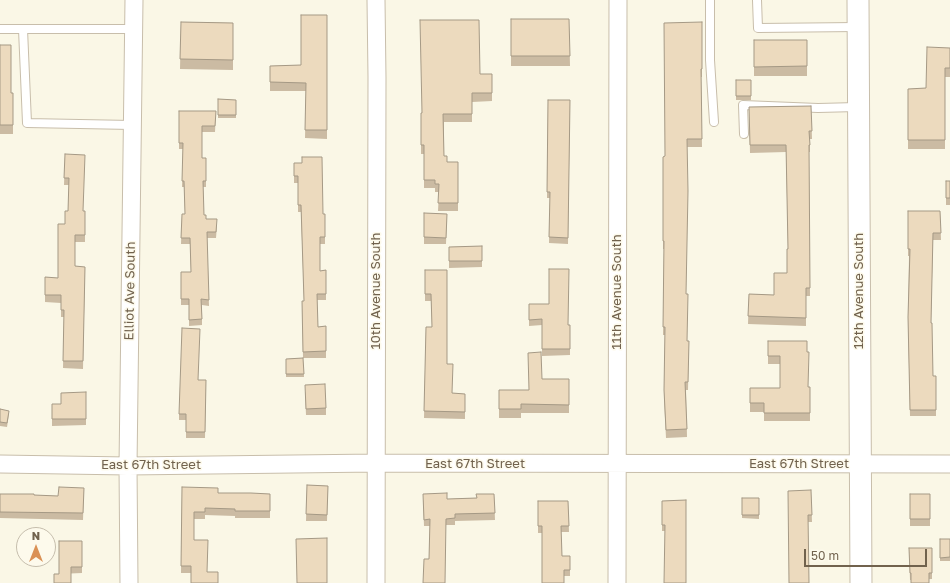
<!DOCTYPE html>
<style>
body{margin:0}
#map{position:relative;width:950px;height:583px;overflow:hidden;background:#faf7e6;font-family:"Golos Text",sans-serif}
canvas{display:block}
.north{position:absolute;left:16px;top:527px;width:40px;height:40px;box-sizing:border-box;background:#fdfaec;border:1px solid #c5bdac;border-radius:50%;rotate:0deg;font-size:11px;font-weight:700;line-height:16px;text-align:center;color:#71624d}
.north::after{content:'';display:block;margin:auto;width:14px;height:18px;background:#da9155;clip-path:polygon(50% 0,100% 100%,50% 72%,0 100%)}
.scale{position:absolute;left:804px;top:549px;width:123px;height:18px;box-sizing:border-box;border:2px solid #71624d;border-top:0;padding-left:5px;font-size:12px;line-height:14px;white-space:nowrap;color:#71624d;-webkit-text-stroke:3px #fdfaec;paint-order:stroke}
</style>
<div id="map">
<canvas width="950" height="583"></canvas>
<div class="north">N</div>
<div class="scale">50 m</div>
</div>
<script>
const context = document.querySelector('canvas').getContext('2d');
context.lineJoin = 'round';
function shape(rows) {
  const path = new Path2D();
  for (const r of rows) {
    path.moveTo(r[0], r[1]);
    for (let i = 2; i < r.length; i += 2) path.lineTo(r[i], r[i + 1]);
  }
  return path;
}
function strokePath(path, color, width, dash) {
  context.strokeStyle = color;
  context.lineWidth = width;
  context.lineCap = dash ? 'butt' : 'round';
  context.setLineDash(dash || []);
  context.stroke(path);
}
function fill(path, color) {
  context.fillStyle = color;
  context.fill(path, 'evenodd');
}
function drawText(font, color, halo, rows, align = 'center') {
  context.font = font + ' "Golos Text",sans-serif';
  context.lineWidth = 3;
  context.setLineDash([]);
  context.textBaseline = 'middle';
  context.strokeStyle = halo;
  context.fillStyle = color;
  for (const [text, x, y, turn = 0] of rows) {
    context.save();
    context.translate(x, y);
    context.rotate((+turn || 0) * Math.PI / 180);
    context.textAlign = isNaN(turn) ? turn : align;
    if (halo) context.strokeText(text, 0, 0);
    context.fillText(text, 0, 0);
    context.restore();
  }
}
const service = shape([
 [710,0,710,60,714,122],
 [757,0,758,28,857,27],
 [0,29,133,29],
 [23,29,27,123,132,125],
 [744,134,743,105,818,108,857,107]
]);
const minor = shape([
 [0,464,128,466,376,463,950,464],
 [129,583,128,466,134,0],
 [376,583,377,77,376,0],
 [617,583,618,0]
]);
const tertiary = shape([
 [858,0,861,583]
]);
strokePath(service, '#c8beab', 10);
strokePath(minor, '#c8beab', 19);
strokePath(tertiary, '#c8beab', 23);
strokePath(service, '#fff', 8);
strokePath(minor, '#fff', 17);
strokePath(tertiary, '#fff', 21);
fill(shape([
 [327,15,327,139,305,138,306,91,270,91,270,66,301,65],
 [511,19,569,19,570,66,511,66],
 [181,22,233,23,233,70,180,69],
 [702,22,702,77,701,77,702,147,687,147,686,294,687,341,689,341,688,390,686,390,687,437,666,438,664,398,665,335,663,335,664,249,663,249,663,157,665,156],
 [754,40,807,40,807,76,754,76],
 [0,45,11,93,13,93,13,134,0,134],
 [950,48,950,77,945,77,945,149,908,149,908,89,926,88],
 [480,74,492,74,492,101,472,102,472,122,444,122,444,156,447,162,458,162,458,211,438,211,439,192,435,192,435,188,424,188,424,154,421,154,421,113,422,113],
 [736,80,751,80,751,100,736,100],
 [218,99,236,100,236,118,218,118],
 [548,100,570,100,568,244,549,243,550,198,547,198],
 [811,106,812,139,810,139,810,152,809,152,810,296,806,296,806,326,748,324,749,294,774,295,787,273,788,249,786,152,750,153,749,107],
 [179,111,216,111,215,132,202,132,202,158,206,158,206,187,203,187,204,215,206,219,217,225,216,238,207,238,209,306,202,305,202,325,189,326,189,305,181,305,181,272,191,272,190,244,181,244,182,214,185,214,184,187,182,187,183,149,179,149],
 [65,154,83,211,85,211,85,242,75,242,75,266,85,267,83,369,63,368,64,317,61,317,61,303,45,302,45,277,58,278,65,224,68,211,69,185,64,185],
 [294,163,323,214,325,214,325,244,320,244,320,271,326,270,326,300,317,300,318,327,326,326,326,358,303,358,304,377,286,377,286,359,303,358,302,301,304,301,301,212,298,212,298,183,294,183],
 [946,181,950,181,950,205,946,205],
 [908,211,940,211,941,240,933,240,931,323,933,376,936,376,936,416,910,416,908,323,909,256,908,256],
 [424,213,447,214,446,244,424,244],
 [482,246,482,267,449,268,449,247],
 [425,270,447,270,447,364,452,393,465,394,465,419,424,418,426,327,432,327,431,301,425,301],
 [529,304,568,325,570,325,570,355,542,356,542,325,529,326],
 [768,341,808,387,810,387,810,421,764,421,764,412,750,412,750,388,780,388,780,364,768,364],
 [542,379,569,379,569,413,521,413,521,418,499,418,499,390,529,390],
 [199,380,206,380,205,438,186,438,186,420,179,420,179,414],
 [86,392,86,425,52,426,52,404,61,404],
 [305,392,326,408,326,415,306,415],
 [0,409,9,414,7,427,0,426],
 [307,485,328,486,327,521,306,521],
 [182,487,218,493,270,494,270,518,235,518,235,516,205,515,205,519,194,519,191,573,181,573],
 [84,488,83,520,0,518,0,494,58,496],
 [811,490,812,522,808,522,789,583],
 [494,494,495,520,455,521,455,525,446,525,429,559,430,526,424,526,423,500,477,498],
 [910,494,930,494,930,526,910,526],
 [742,498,759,498,759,519,742,518],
 [686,500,665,531,662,531,662,501],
 [538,501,568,501,569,532,561,532,562,556,570,556,570,576,564,576,542,533,538,533],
 [940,539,950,539,950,561,940,561],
 [82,541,82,573,59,574],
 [909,548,932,548,932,579,910,580]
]), '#cbbba3');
const building = shape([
 [301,15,327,15,327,130,305,130,306,83,270,82,270,66,301,65,301,15],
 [511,19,569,19,570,56,511,56,511,19],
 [420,20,479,20,480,74,492,74,492,93,472,93,472,114,443,114,444,156,447,156,447,162,458,162,458,203,438,203,439,184,435,184,435,180,424,180,424,145,421,145,421,113,422,113,420,20],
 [181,22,233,23,233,60,180,59,181,22],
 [702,22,702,69,701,69,702,139,687,139,688,191,686,294,688,294,687,341,689,341,688,382,685,382,687,429,666,430,664,390,665,327,663,327,664,241,663,241,663,157,665,156,664,23,702,22],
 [754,40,807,40,807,66,754,67,754,40],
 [0,45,11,45,11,93,13,93,13,125,0,125,0,45],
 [927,47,950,48,950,68,945,68,945,140,908,140,908,89,926,88,927,47],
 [736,80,751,80,751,96,736,96,736,80],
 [218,99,236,100,236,115,218,115,218,99],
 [548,100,570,100,568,238,549,237,550,192,547,192,548,100],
 [811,106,812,131,809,131,810,145,809,145,810,288,806,288,806,318,748,316,749,294,774,295,774,273,787,273,787,249,788,249,786,145,750,145,749,107,811,106],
 [179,111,216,111,215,126,202,126,202,158,206,158,206,181,203,181,204,215,206,215,206,219,217,219,216,232,207,232,209,300,201,299,202,319,189,320,189,299,181,299,181,272,191,272,190,238,181,238,182,214,185,214,184,181,182,181,183,143,179,143,179,111],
 [65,154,85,155,83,211,85,211,85,235,75,235,75,266,85,267,83,361,63,361,64,310,61,310,61,295,45,295,45,277,58,278,58,224,65,224,65,211,68,211,69,178,64,178,65,154],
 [302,157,322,157,323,214,325,214,325,237,320,237,320,271,326,270,326,294,317,294,318,327,326,326,326,351,303,352,302,301,304,301,301,205,298,205,298,176,294,176,294,163,302,163,302,157],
 [946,181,950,181,950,198,946,198,946,181],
 [908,211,940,211,941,233,933,233,931,323,932,323,933,376,936,376,936,410,910,410,908,317,910,249,908,249,908,211],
 [424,213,447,214,446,238,424,237,424,213],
 [482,246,482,261,449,261,449,247,482,246],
 [549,269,569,269,568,325,570,325,570,349,542,349,542,319,529,320,529,304,549,304,549,269],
 [425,270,447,270,447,364,453,364,452,393,465,394,465,412,424,411,426,327,432,327,431,294,425,294,425,270],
 [182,328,200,329,198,380,206,380,205,432,186,432,186,414,179,414,182,328],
 [768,341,807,341,807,352,809,352,808,387,810,387,810,413,764,413,764,403,750,403,750,388,780,388,780,356,768,356,768,341],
 [541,352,542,379,569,379,569,405,521,404,521,409,499,409,499,390,529,390,528,353,541,352],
 [303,358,304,374,286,374,286,359,303,358],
 [325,384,326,408,306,409,305,385,325,384],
 [86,392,86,419,52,419,52,404,61,404,61,393,86,392],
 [0,409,9,411,7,423,0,422,0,409],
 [307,485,328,486,327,515,306,514,307,485],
 [59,487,84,488,83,513,0,512,0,494,34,494,34,495,58,496,59,487],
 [182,487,218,488,218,493,251,493,270,494,270,511,235,511,235,509,205,508,205,512,194,512,194,540,208,540,207,572,218,572,218,583,191,583,191,566,181,566,182,487],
 [811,490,812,515,808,515,809,583,789,583,788,491,811,490],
 [447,493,447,499,477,498,476,494,494,494,495,513,455,514,455,518,446,519,445,583,423,583,424,559,429,559,430,519,424,520,423,494,447,493],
 [910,494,930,494,930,519,910,519,910,494],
 [742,498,759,498,759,515,742,515,742,498],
 [686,500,686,583,664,583,665,525,662,525,662,501,686,500],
 [538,501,568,501,569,526,561,526,562,556,570,556,570,570,564,570,564,583,542,583,542,526,538,526,538,501],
 [327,538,327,583,297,583,296,539,327,538],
 [940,539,950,539,950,557,940,558,940,539],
 [59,541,82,541,82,567,71,567,71,583,54,583,54,574,59,574,59,541],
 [909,548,932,548,932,573,929,573,929,583,911,583,911,573,910,573,909,548]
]);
fill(building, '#ecdabe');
strokePath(building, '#a59985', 1);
drawText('13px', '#71624d', '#fdfaec', [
 ["Elliot Ave South",130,291,-89],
 ["10th Avenue South",376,291,-90],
 ["12th Avenue South",859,291,-90],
 ["11th Avenue South",617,292,-90],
 ["East 67th Street",475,464],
 ["East 67th Street",799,464],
 ["East 67th Street",151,465]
]);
</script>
